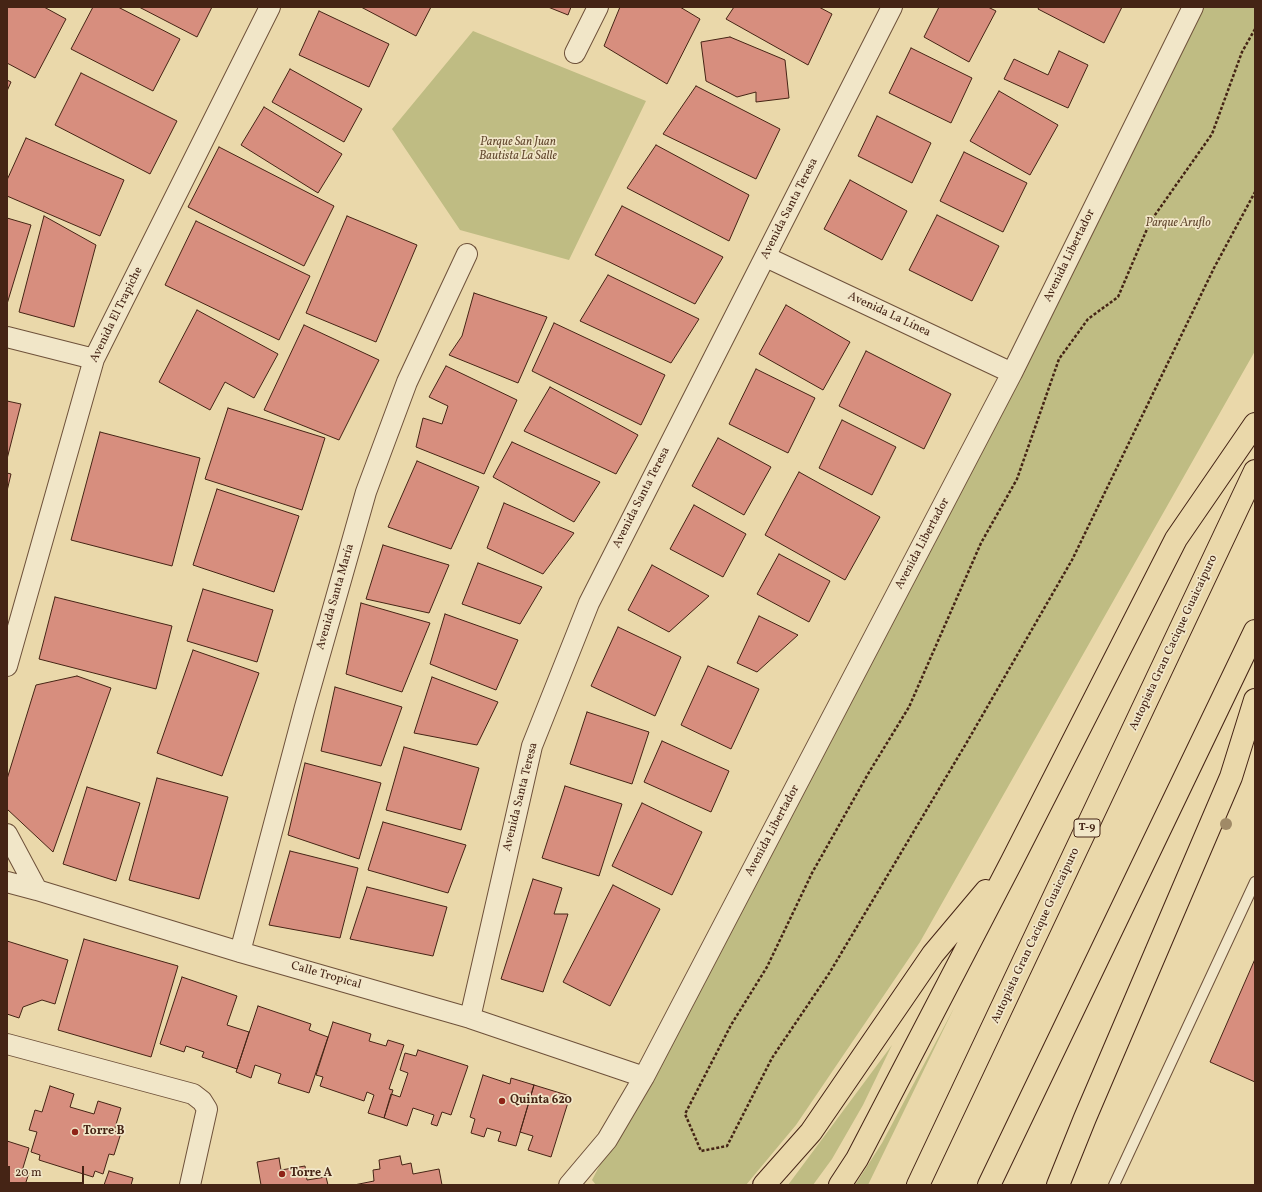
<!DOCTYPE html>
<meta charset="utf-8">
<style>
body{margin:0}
#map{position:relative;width:1262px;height:1192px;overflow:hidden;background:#ead8aa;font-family:Vollkorn,serif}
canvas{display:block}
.frame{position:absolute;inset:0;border:8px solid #452415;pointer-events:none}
.scale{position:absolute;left:8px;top:1166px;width:76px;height:18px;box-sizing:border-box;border:2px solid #452415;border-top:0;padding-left:5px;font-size:12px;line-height:14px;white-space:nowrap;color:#452415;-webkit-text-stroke:3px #f1e6c8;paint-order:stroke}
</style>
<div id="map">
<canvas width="1262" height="1192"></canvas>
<div class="frame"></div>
<div class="scale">20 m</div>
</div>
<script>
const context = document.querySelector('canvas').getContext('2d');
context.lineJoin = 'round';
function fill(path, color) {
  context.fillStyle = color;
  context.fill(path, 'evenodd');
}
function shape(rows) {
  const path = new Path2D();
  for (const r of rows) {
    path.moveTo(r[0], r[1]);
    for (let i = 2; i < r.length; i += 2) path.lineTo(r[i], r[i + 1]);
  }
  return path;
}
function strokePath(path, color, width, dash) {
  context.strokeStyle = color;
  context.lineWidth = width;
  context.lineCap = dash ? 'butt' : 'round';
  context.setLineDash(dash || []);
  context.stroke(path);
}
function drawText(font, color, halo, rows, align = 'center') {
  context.font = font + ' Vollkorn,serif';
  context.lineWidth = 3.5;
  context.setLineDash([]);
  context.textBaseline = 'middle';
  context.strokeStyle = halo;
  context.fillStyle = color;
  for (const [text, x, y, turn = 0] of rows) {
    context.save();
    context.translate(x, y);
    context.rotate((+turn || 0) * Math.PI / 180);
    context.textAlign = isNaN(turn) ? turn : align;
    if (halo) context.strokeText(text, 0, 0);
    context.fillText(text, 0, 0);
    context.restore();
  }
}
fill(shape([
 [1204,7,1255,7,1255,351,920,942,796,1125,746,1185,596,1185,592,1180,1165,84],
 [473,31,646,101,569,260,460,230,392,129],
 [954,1008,868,1185,855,1185,882,1143],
 [892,1045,863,1105,832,1159,813,1185,788,1185]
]), '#bfbc83');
const building = shape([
 [7,7,44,7,66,19,35,78,7,63,7,7],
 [93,7,118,7,180,39,153,91,71,49,93,7],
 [139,7,212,7,197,37,139,7],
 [361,7,431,7,416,36,361,7],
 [548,7,571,7,568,15,548,7],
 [620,7,680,7,700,19,667,84,604,46,620,7],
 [734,7,819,7,832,14,808,65,726,19,734,7],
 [939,7,988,7,996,11,969,62,924,37,939,7],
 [1039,7,1122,7,1104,43,1038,9,1039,7],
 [319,11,389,44,369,87,299,55,319,11],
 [730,37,785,60,789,98,756,102,756,92,737,97,706,81,701,42,730,37],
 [911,48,972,78,951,123,889,93,911,48],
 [1059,51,1088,65,1068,108,1004,79,1014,59,1048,75,1059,51],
 [290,69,362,109,344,142,272,102,290,69],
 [81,73,177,121,150,174,55,125,81,73],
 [7,80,11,82,7,91,7,80],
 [696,86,780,129,756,179,663,134,696,86],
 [999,91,1058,125,1030,175,970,141,999,91],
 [264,107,342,154,318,193,241,145,264,107],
 [877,116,931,143,912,183,858,156,877,116],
 [26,138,124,180,100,236,7,196,7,180,26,138],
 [656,145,749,195,729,241,627,188,656,145],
 [219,147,334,206,304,266,188,207,219,147],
 [964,152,1027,183,1003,232,940,201,964,152],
 [850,180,907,211,882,260,824,229,850,180],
 [622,206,723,257,695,304,595,255,622,206],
 [937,215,999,246,972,301,909,270,937,215],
 [44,216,96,245,74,327,19,312,44,216],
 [347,216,417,245,376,342,306,313,347,216],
 [7,218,31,225,7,304,7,218],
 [196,221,310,276,279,340,165,285,196,221],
 [608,275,699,319,671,363,580,321,608,275],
 [474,293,547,317,518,383,449,355,462,336,474,293],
 [786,305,850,342,823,390,759,354,786,305],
 [197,310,278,354,254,398,225,382,210,410,159,382,197,310],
 [554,323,665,375,641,425,532,371,554,323],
 [304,325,379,360,339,440,264,410,304,325],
 [866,351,951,394,924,449,839,406,866,351],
 [446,366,517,400,484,474,416,447,423,418,442,424,448,406,429,397,446,366],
 [756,369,815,398,788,453,729,424,756,369],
 [550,387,638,435,616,474,524,431,550,387],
 [7,401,21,404,7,459,7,401],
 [228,408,325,438,302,510,205,479,228,408],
 [842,420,896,447,872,495,819,468,842,420],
 [100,432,200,458,172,566,71,540,100,432],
 [718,438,771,467,744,515,692,486,718,438],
 [512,442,600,482,574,522,493,477,512,442],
 [417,461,479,487,451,549,388,527,417,461],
 [799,472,880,517,845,580,765,535,799,472],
 [7,473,11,474,7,491,7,473],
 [217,489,299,516,274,592,193,565,217,489],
 [504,503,574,533,543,574,487,548,504,503],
 [694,505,746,534,723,577,670,549,694,505],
 [383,545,449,565,429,613,366,599,383,545],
 [779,554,830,581,809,622,757,594,779,554],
 [478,563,542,587,520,624,462,604,478,563],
 [652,565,709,596,669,632,628,610,652,565],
 [203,589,273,610,257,662,187,641,203,589],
 [55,597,172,626,156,689,39,659,55,597],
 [361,603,430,623,402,692,346,674,361,603],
 [445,614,518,640,496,690,430,664,445,614],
 [759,616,798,635,757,672,737,663,759,616],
 [618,627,681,657,655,716,591,686,618,627],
 [193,650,259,673,222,776,157,753,193,650],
 [708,666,759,689,731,749,681,725,708,666],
 [77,676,111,688,53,852,7,809,7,779,36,685,77,676],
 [432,677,498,702,477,745,414,733,432,677],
 [335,687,402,707,381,766,321,751,335,687],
 [587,712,649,732,632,784,570,764,587,712],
 [662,741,729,771,711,812,644,782,662,741],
 [404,747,479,768,461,830,386,810,404,747],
 [305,763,381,783,359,859,288,835,305,763],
 [157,778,228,797,199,899,129,880,157,778],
 [565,786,622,804,599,876,542,858,565,786],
 [87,787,140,803,116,881,63,864,87,787],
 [642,803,702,832,672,895,612,866,642,803],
 [383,822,466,845,448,893,368,870,383,822],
 [290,851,358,868,340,938,269,925,290,851],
 [533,879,562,888,554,914,568,914,543,992,501,979,533,879],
 [613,885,660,909,610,1006,563,982,613,885],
 [367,887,447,907,433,956,350,939,367,887],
 [84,939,178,966,151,1057,58,1030,84,939],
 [7,941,68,960,55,1004,42,1000,23,1007,19,1018,7,1014,7,941],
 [1255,959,1255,1082,1210,1062,1255,959],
 [182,977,237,996,227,1025,249,1032,237,1069,202,1057,204,1052,186,1046,184,1052,160,1044,182,977],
 [258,1006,311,1024,309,1030,328,1037,309,1093,278,1083,281,1074,255,1065,251,1078,236,1072,258,1006],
 [333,1022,371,1034,369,1041,386,1046,388,1040,404,1045,389,1089,393,1090,384,1118,368,1113,374,1095,367,1092,364,1101,320,1086,323,1077,316,1075,333,1022],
 [418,1050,468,1066,451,1115,442,1112,437,1126,431,1124,434,1115,413,1108,407,1126,384,1118,391,1094,400,1097,408,1073,400,1070,405,1053,416,1056,418,1050],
 [483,1075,510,1084,511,1078,534,1085,516,1146,498,1141,501,1132,487,1128,484,1137,471,1133,475,1119,470,1117,483,1075],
 [534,1085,570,1096,551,1157,528,1150,533,1136,520,1132,534,1085],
 [50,1086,74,1094,70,1107,94,1114,98,1101,121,1108,114,1131,121,1133,114,1155,109,1154,103,1174,95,1171,93,1177,39,1160,40,1155,31,1152,37,1132,29,1130,35,1110,42,1112,50,1086],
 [7,1141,29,1148,22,1171,29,1173,25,1185,7,1185,7,1141],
 [400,1156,402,1165,411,1163,413,1174,439,1169,442,1185,354,1185,374,1181,373,1170,380,1169,379,1160,400,1156],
 [279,1158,281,1170,305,1166,307,1180,326,1177,328,1185,261,1185,257,1162,279,1158],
 [109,1171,133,1178,131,1185,104,1185,109,1171]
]);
fill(building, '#d78e7e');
strokePath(building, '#452415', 1);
const service = shape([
 [1114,1185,1255,882]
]);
const minor = shape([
 [575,53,598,7],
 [766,257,1012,373],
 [7,337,94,359],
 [7,666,94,359,270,7],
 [7,834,37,890],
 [7,882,37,890,240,952,470,1018,644,1077],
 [240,952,305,707,366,492,407,382,467,254],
 [470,1018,532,746,589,603,892,7],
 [7,1044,193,1094,202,1101,207,1109,190,1185],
 [569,1185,607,1140,644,1077,1012,373,1193,7]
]);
const motorway = shape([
 [764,1185,811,1132,933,954,986,891],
 [840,1185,857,1159,1012,861,1176,539,1255,424],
 [918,1185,1255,471],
 [989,1185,1255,631],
 [1058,1185,1085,1118,1231,777,1255,700]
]);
strokePath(service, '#6e513a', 12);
strokePath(minor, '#6e513a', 22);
strokePath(motorway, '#452415', 24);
strokePath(shape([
 [1255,29,1242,52,1212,134,1150,222,1118,297,1088,319,1059,359,1017,479,981,543,909,707,868,774,812,873,767,967,731,1025,685,1114,701,1151,727,1146,772,1058,830,972,967,742,1072,560,1214,268,1255,192]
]), '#452415', 2.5, [3, 2]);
strokePath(service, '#f1e6c8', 10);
strokePath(minor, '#f1e6c8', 20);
strokePath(motorway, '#ead8aa', 22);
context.fillStyle = '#a08a67';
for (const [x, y] of [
 [1226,824]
]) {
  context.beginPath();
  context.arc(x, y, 6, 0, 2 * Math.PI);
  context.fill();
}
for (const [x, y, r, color] of [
 [502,1101,4,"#8f2418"],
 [75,1132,4,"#8f2418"],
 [282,1174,4,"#8f2418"]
]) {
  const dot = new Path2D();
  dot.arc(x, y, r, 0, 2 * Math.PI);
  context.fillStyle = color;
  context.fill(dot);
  strokePath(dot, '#f1e6c8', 1.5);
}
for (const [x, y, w] of [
 [1087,828,26]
]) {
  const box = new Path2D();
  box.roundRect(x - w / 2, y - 9, w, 18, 3);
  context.fillStyle = '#f1e6c8';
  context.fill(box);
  strokePath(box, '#452415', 1);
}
drawText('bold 11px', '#452415', null, [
 ["T-9",1087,828]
]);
drawText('italic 12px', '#644a30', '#f1e6c8', [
 ["Parque San Juan",518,143],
 ["Bautista La Salle",518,157],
 ["Parque Aruflo",1178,224]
]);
drawText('12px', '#452415', '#f1e6c8', [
 ["Avenida Santa Teresa",790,209,-63],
 ["Avenida Libertador",1070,256,-64],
 ["Avenida El Trapiche",117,315,-64],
 ["Avenida La Línea",889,315,25],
 ["Avenida Santa Teresa",642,498,-63],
 ["Avenida Libertador",923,544,-62],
 ["Avenida Santa María",336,597,-74],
 ["Autopista Gran Cacique Guaicaipuro",1174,643,-65],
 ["Avenida Santa Teresa",521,797,-76],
 ["Avenida Libertador",773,831,-62],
 ["Autopista Gran Cacique Guaicaipuro",1036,936,-65],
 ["Calle Tropical",326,976,16]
]);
drawText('bold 12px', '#452415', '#f1e6c8', [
 ["Quinta 620",510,1101],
 ["Torre B",83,1132],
 ["Torre A",290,1174]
], 'left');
</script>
